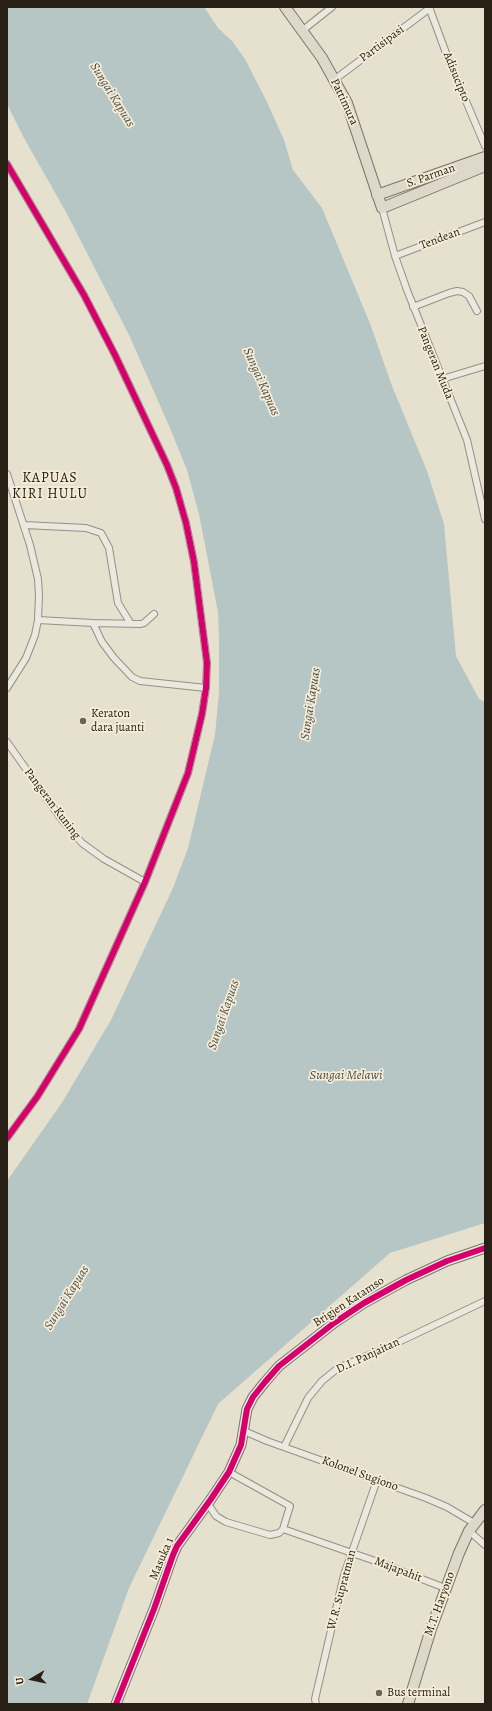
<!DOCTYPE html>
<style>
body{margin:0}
#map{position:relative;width:492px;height:1711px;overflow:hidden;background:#e6e0ce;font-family:Alegreya,serif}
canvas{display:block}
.frame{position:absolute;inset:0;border:8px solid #282015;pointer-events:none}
.north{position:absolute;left:12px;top:1659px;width:40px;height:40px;-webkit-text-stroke:3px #f6edd8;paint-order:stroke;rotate:261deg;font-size:11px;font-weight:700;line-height:16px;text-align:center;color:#282015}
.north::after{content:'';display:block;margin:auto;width:14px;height:18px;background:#282015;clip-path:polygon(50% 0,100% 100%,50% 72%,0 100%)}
</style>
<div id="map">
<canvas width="492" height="1711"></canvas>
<div class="frame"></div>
<div class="north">U</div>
</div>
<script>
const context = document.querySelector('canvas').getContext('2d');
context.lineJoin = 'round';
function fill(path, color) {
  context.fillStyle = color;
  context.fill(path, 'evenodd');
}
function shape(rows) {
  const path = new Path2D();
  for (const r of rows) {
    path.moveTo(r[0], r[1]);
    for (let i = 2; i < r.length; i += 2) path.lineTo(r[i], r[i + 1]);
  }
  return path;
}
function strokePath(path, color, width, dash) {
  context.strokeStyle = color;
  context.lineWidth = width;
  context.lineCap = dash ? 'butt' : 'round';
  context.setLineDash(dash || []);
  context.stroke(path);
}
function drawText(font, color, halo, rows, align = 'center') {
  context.font = font + ' Alegreya,serif';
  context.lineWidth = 3.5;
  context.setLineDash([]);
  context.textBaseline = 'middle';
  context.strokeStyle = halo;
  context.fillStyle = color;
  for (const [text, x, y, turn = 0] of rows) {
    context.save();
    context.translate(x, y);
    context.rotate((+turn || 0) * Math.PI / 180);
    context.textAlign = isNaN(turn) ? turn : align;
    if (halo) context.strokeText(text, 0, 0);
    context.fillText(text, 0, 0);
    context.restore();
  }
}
fill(shape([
 [7,7,204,7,218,28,232,41,245,59,267,102,284,140,293,170,322,208,371,326,392,386,427,471,444,524,456,656,479,699,485,702,485,1223,390,1253,218,1404,129,1588,87,1704,7,1704,7,1181,63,1101,111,1020,173,888,188,848,215,735,219,692,219,638,218,612,199,514,187,470,170,428,129,335,66,212,24,138,7,104]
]), '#b6c6c4');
const street = shape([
 [429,7,449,61,485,146],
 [303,30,332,7],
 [334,80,430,8],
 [7,164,84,295,115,355,167,465,176,488,186,523,194,562,207,663,206,688,202,714,188,773,145,882,79,1029,37,1097,7,1138],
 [382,208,395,256,407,290,467,440,485,519],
 [395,256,485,222],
 [413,307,449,293,457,291,463,292,469,296,477,311],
 [442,379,485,366],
 [7,474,30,545,38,579,39,595,38,620,35,635,26,658,7,688],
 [24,525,86,528,101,533,109,548,118,603,131,624],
 [38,620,93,623,102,642,114,658,132,677,140,681,206,688],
 [93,623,141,624,144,623,154,614],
 [7,742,62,820,82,843,104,859,145,882],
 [244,1431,267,1441,426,1498,447,1507,474,1523],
 [284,1447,308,1398,322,1381,338,1368,386,1348,485,1301],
 [208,1504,216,1516,226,1522,270,1535,279,1533,283,1529,290,1506,229,1472],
 [283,1529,378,1562,445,1588],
 [469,1531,485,1545],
 [316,1704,315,1699,344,1575,377,1480]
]);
const secondary = shape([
 [116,1704,154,1609,173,1555,177,1546,211,1499,229,1472,241,1445,247,1409,253,1397,265,1382,279,1366,334,1323,364,1303,406,1280,447,1261,485,1248]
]);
const primary = shape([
 [285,7,322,58,347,103,382,208,485,166],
 [377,195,485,157],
 [408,1704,431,1629,459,1553,469,1531,485,1510]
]);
strokePath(street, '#959084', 8);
strokePath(secondary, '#7a766c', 11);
strokePath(primary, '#7a766c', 12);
strokePath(street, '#ebe8df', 6);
strokePath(secondary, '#ebe8df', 9);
strokePath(primary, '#ded8ca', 10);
strokePath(shape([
 [7,164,84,295,115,355,167,465,176,488,186,523,194,562,207,663,206,688,202,714,188,773,145,882,79,1029,37,1097,7,1138],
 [116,1704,154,1609,173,1555,177,1546,211,1499,229,1472,241,1445,247,1409,253,1397,265,1382,279,1366,334,1323,364,1303,406,1280,447,1261,485,1248]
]), '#d6006c', 6);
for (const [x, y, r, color] of [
 [83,721,4,"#6a6356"],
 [379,1693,4,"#6a6356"]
]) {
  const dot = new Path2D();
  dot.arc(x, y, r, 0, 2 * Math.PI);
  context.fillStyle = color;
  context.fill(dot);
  strokePath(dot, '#f6edd8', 1.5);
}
drawText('12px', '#282015', '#f6edd8', [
 ["Partisipasi",382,44,-37],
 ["Adisucipto",456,77,68],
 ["Pattimura",344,102,65],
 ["S. Parman",431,176,-19],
 ["Tendean",440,239,-21],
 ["Pangeran Muda",435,363,68],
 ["Pangeran Kuning",52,804,53],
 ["Brigjen Katamso",349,1302,-33],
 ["D.I. Panjaitan",368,1356,-25],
 ["Kolonel Sugiono",360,1474,20],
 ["Masuka 1",162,1559,-67],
 ["Majapahit",398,1570,21],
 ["W.R. Supratman",342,1590,-75],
 ["M.T. Haryono",440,1604,-70]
]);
drawText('12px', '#282015', '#f6edd8', [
 ["Keraton",91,714],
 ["dara juanti",91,728],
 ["Bus terminal",387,1693]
], 'left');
drawText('italic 13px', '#4c4e48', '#f6edd8', [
 ["Sungai Kapuas",112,95,58],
 ["Sungai Kapuas",261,382,66],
 ["Sungai Kapuas",311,704,-81],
 ["Sungai Kapuas",224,1015,-71],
 ["Sungai Melawi",346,1076],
 ["Sungai Kapuas",67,1298,-58]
]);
context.letterSpacing = '1px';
drawText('14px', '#282015', '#f6edd8', [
 ["KAPUAS",50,479],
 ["KIRI HULU",50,495]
]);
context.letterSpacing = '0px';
</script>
